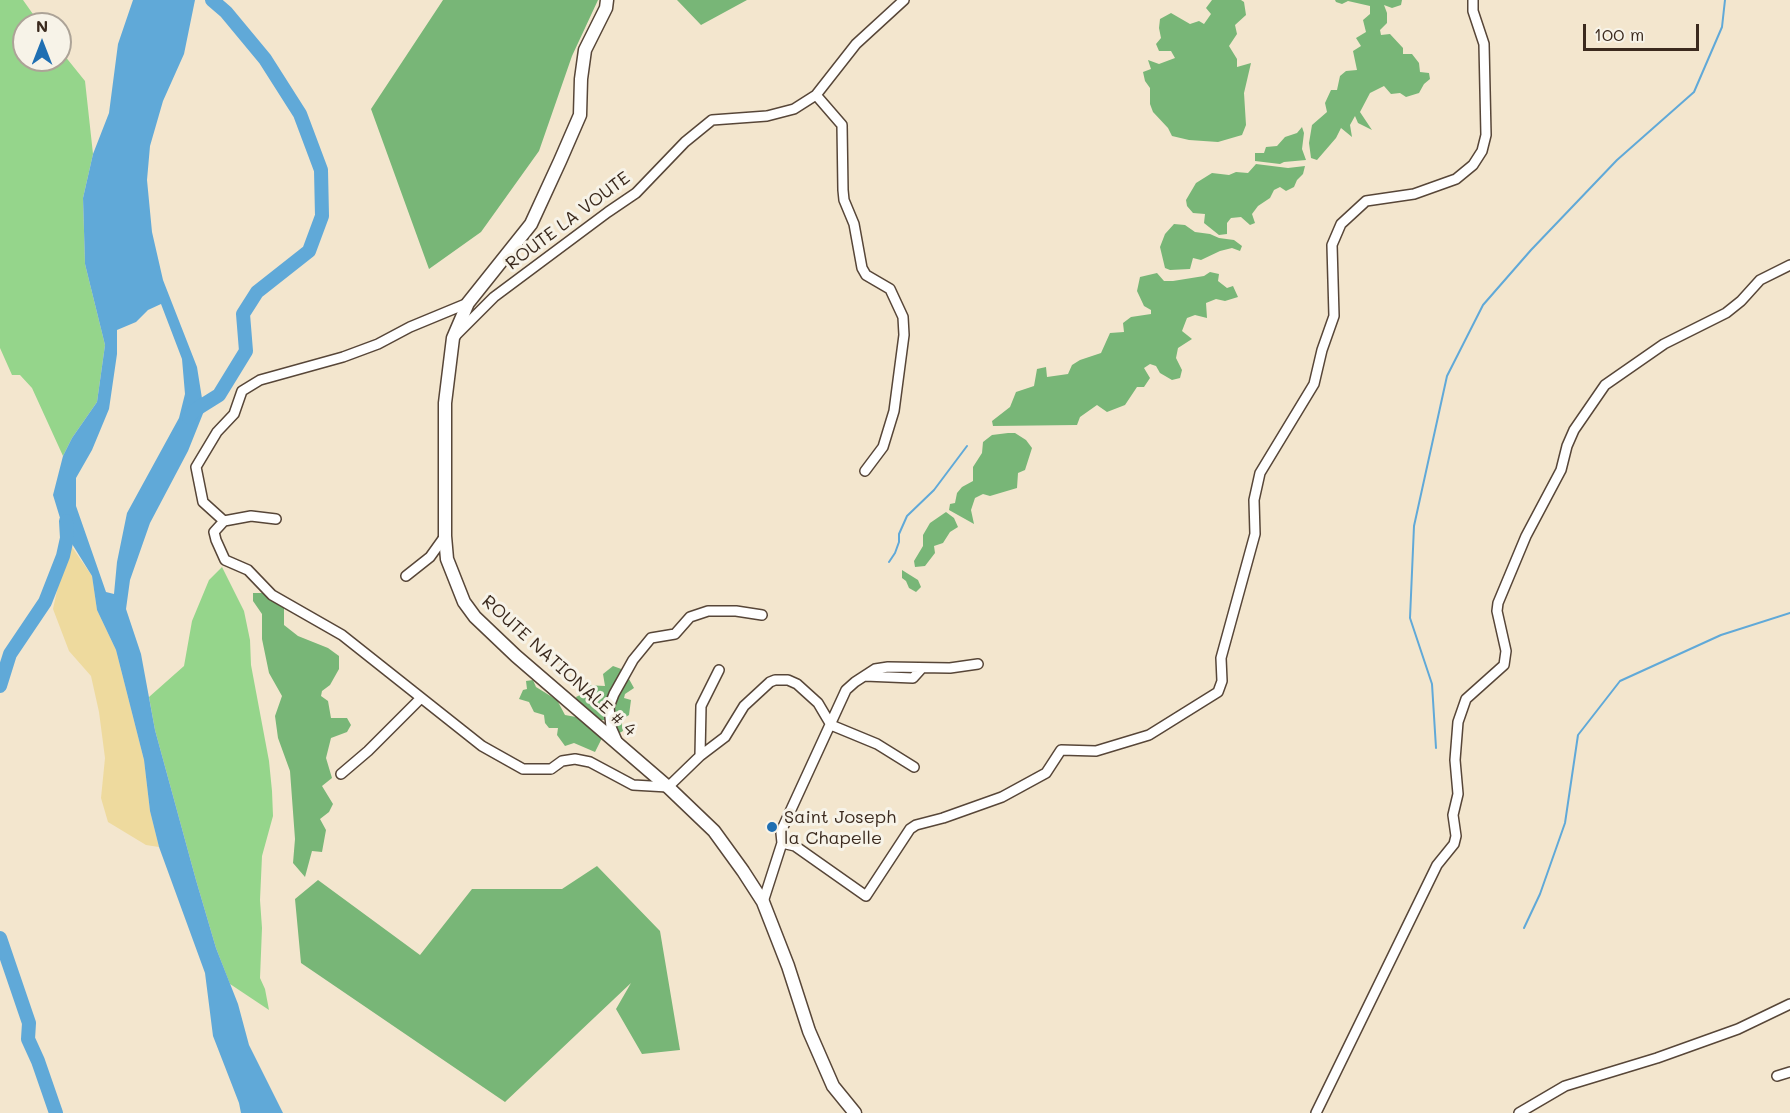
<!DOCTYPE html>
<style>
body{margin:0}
#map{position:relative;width:1790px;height:1113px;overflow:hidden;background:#f3e6ce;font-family:Mali,sans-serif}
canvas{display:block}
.north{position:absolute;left:12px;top:12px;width:60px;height:60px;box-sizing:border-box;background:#f7f3e8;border:2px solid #aca397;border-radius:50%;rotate:0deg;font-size:16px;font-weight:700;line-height:24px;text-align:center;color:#3b2a1e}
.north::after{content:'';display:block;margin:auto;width:21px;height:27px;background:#1f6fb2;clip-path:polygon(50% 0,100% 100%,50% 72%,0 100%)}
.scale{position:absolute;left:1583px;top:24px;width:116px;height:27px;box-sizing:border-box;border:3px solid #3b2a1e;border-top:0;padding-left:8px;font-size:18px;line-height:21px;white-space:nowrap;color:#3b2a1e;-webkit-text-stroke:4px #f7f3e8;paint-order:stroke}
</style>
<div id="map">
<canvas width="1790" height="1113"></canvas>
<div class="north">N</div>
<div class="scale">100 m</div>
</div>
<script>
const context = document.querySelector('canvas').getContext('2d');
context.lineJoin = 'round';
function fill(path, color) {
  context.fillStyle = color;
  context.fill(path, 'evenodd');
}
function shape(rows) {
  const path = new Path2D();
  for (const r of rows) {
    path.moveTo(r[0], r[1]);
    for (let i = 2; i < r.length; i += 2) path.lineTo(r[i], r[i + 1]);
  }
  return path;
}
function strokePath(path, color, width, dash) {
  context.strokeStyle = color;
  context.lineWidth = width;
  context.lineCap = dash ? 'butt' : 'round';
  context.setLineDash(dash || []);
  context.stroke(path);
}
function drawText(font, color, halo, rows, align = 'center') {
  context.font = font + ' Mali,sans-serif';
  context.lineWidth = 6;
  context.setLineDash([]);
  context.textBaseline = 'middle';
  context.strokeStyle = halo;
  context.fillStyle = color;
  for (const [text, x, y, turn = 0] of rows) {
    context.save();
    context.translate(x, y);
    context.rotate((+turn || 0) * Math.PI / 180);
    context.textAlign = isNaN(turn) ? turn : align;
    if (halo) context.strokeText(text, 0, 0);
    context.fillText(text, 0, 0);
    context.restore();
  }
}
fill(shape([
 [0,0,23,0,40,24,24,24,24,60,60,60,60,50,85,81,93,154,83,198,85,264,105,345,97,402,72,438,63,456,32,388,20,375,12,375,0,348],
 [222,567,244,611,250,640,251,665,269,761,272,791,273,816,262,856,260,900,262,928,260,978,265,989,269,1010,230,984,216,948,196,880,155,730,149,697,184,666,192,621,209,580]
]), '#95d58b');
fill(shape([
 [443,0,598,0,572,56,539,151,481,232,429,269,371,109],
 [677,0,747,0,701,25],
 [1212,0,1241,0,1244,2,1246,15,1235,25,1237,34,1229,46,1237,59,1237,67,1251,63,1244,93,1246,125,1242,135,1218,142,1189,140,1172,136,1168,128,1153,112,1150,104,1150,88,1145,81,1143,72,1151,69,1148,60,1159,64,1175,58,1171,51,1159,51,1156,44,1161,38,1159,28,1160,19,1171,13,1190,24,1199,21,1204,24,1211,14,1206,8],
 [1335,0,1402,0,1401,5,1392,8,1384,5,1387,13,1387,23,1380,30,1381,35,1390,34,1403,48,1403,54,1412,54,1419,63,1420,72,1429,73,1430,79,1424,84,1419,93,1406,97,1400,93,1391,94,1384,86,1370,93,1360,112,1372,130,1358,123,1355,116,1350,125,1352,137,1341,128,1336,138,1317,160,1311,158,1309,143,1312,125,1327,112,1325,103,1331,90,1337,90,1340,76,1346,71,1357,70,1353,51,1361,46,1356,38,1366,32,1363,20,1370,14,1370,6,1348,1,1342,4,1336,2],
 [1302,127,1304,133,1302,149,1306,160,1284,162,1280,164,1255,161,1255,153,1264,153,1266,147,1277,146,1285,137,1297,133],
 [1256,164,1288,168,1305,166,1303,174,1297,180,1294,187,1286,191,1280,187,1274,190,1270,198,1258,206,1252,214,1255,223,1250,225,1241,217,1231,218,1227,223,1227,234,1219,235,1204,223,1205,214,1193,213,1187,206,1186,200,1196,183,1212,173,1229,175,1236,172,1248,173],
 [1174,224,1185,225,1195,232,1210,234,1219,238,1234,240,1242,246,1240,251,1232,248,1220,251,1201,260,1193,258,1190,269,1170,270,1165,268,1160,247,1165,234],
 [1210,272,1219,274,1218,281,1227,288,1233,286,1238,297,1225,301,1216,299,1206,303,1207,318,1195,315,1187,318,1182,331,1192,339,1178,348,1176,358,1182,370,1180,378,1172,380,1160,373,1156,366,1150,364,1144,368,1150,378,1144,387,1137,387,1125,405,1107,412,1097,405,1080,417,1077,425,993,426,992,421,1010,407,1016,392,1034,386,1037,369,1046,367,1047,377,1068,374,1072,365,1080,360,1101,353,1110,333,1124,332,1123,323,1131,317,1151,314,1151,310,1144,306,1137,291,1140,277,1157,273,1164,281,1173,281,1204,276],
 [1008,433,1015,433,1026,440,1032,448,1025,470,1018,473,1017,488,990,496,983,494,975,498,971,510,974,524,949,510,950,504,955,503,957,493,962,487,973,481,973,467,982,453,983,442,992,435],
 [946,512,954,518,958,527,950,532,943,543,934,546,935,553,925,566,915,567,914,561,923,546,923,535,930,523],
 [902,570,918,580,921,587,916,592,909,588,906,581,902,578],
 [253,593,263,593,284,607,284,625,298,636,328,648,339,656,339,669,330,685,322,691,321,696,328,701,331,718,347,718,351,725,347,732,331,738,326,758,332,778,322,786,333,804,329,812,320,819,326,830,322,852,312,851,305,877,293,863,295,839,290,771,278,738,275,716,282,696,269,673,262,639,262,614,253,601],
 [613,666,624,670,634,688,625,694,624,698,631,700,629,715,621,720,623,731,616,735,607,720,595,720,587,712,585,706,578,704,576,697,586,692,585,685,605,686,603,674],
 [533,680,536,687,557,700,565,715,576,717,592,728,602,738,595,752,574,743,565,746,557,735,558,728,549,728,545,723,544,715,534,712,529,702,519,699,523,690,527,689,526,681],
 [597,866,660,931,680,1050,642,1054,616,1009,631,983,505,1102,301,963,295,899,318,880,420,955,472,889,562,889]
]), '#78b677');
fill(shape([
 [72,547,92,576,97,610,116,650,144,760,150,811,159,847,146,845,108,822,101,798,105,758,99,712,91,676,69,651,53,609,60,577]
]), '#eeda9e');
fill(shape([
 [133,0,195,0,184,54,163,101,150,146,147,180,152,232,163,280,197,367,204,411,188,451,150,523,130,580,126,609,141,654,155,730,196,880,216,948,238,1004,249,1045,283,1113,241,1113,239,1103,213,1036,205,973,159,847,150,811,144,760,116,650,97,610,92,576,64,531,53,495,63,456,72,438,97,402,105,345,85,264,83,198,93,154,109,113,118,44],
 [161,304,182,359,185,394,179,418,127,513,117,562,114,594,106,592,76,506,76,478,92,450,109,409,117,354,117,330,136,322,148,310]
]), '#60a9d8');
strokePath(shape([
 [889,562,895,553,899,542,899,534,907,516,934,490,967,446],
 [1436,748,1432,684,1410,618,1414,526,1447,376,1483,305,1531,250,1617,160,1694,92,1722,27,1725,0],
 [1524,928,1540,894,1565,823,1578,735,1620,681,1721,635,1790,613]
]), '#60a9d8', 2);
strokePath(shape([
 [189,417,195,410,219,395,246,351,243,314,257,292,309,251,322,216,321,170,300,114,265,59,226,12,212,0],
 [0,686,10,654,45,602,63,556,67,538,66,521],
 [0,938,29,1023,28,1039,38,1061,56,1113]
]), '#60a9d8', 14);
const minor = shape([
 [816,95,842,125,843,190,844,200,854,224,862,268,866,275,890,289,903,317,904,335,894,411,883,447,865,471],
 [468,303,410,327,378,344,343,357,260,380,242,391,234,414,217,432,196,467,203,502,224,521,214,532,216,540,225,560,248,570,272,595,342,635,482,746,523,769,551,769,562,761,575,759,590,762,633,785,668,787,700,756,725,737,744,706,770,682,775,680,788,680,797,684,818,703,831,725,877,744,914,767],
 [456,335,494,297,608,212,636,193,685,142,712,120,767,116,794,109,816,95,856,44,904,0],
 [224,521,251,516,276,519],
 [406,576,430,557,445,536],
 [865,676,913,678,922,668],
 [618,743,611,727,609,707,614,694,633,660,651,638,675,634,690,617,708,611,736,611,762,615],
 [700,756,701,706,719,670],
 [341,774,368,751,421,698],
 [782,843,781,833,783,827,846,690,855,682,875,669,888,667,950,668,978,664],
 [763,902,782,843,795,846,866,896,910,829,916,825,943,818,1002,797,1046,773,1061,750,1096,751,1149,735,1218,692,1222,681,1221,658,1255,534,1254,500,1260,473,1314,384,1322,350,1334,316,1332,245,1341,224,1366,201,1414,194,1456,179,1473,165,1482,151,1486,135,1484,44,1473,11,1473,0],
 [1777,1076,1790,1072],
 [1316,1113,1437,865,1454,844,1456,836,1453,815,1458,794,1455,760,1458,722,1466,699,1504,665,1506,651,1497,611,1498,603,1526,536,1561,470,1567,446,1574,430,1605,385,1664,344,1726,313,1741,301,1760,280,1790,265],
 [1519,1113,1565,1086,1657,1058,1738,1029,1790,1004]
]);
const major = shape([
 [607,0,606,8,585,50,581,79,580,115,560,161,531,224,468,303,453,338,445,403,445,536,447,559,464,602,475,617,516,656,668,787,714,831,743,871,763,902,788,966,809,1031,833,1086,855,1113]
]);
strokePath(minor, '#574638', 12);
strokePath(major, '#574638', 15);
strokePath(minor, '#fff', 9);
strokePath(major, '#fff', 12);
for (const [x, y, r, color] of [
 [772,827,6,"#1f6fb2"]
]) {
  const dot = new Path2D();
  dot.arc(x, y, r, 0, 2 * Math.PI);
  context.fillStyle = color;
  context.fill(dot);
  strokePath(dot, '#f7f3e8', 2);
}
drawText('18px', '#3b2a1e', '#f7f3e8', [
 ["ROUTE LA VOUTE",568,221,-37],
 ["ROUTE NATIONALE # 4",559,666,42]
]);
drawText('18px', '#3b2a1e', '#f7f3e8', [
 ["Saint Joseph",784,817],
 ["la Chapelle",784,838]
], 'left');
</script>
